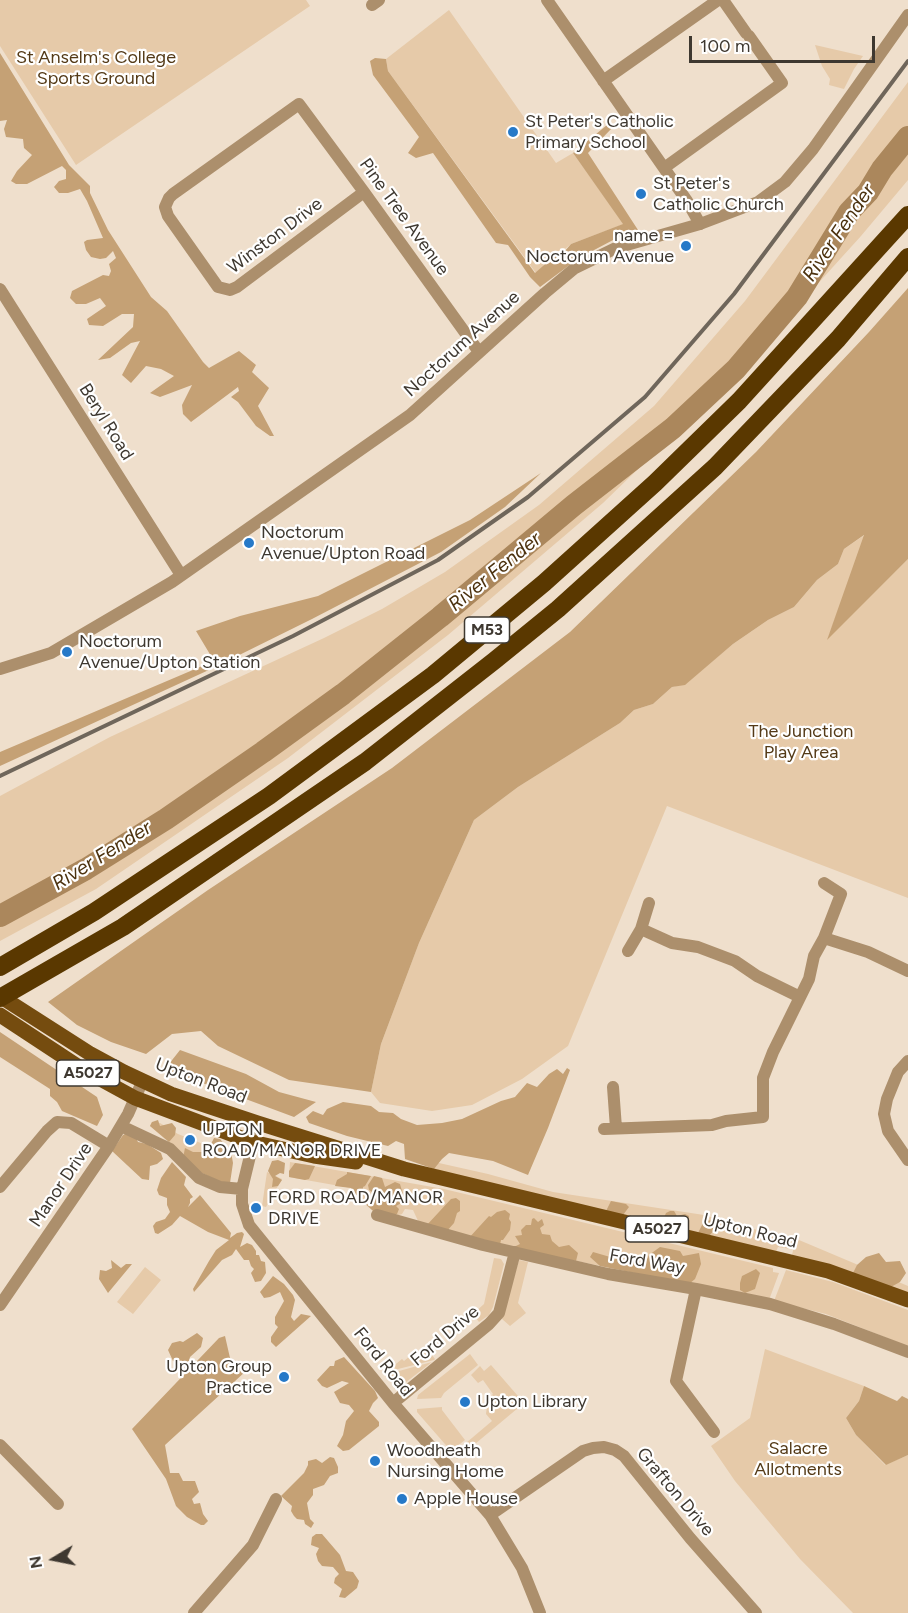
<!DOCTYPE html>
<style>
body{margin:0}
#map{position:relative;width:908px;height:1613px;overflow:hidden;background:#efdfcc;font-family:Figtree,sans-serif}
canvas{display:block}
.north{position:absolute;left:24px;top:1529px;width:60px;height:60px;-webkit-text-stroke:4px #fff;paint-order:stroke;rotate:260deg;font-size:16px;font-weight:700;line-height:24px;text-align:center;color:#3e3830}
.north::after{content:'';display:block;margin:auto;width:21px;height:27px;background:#3e3830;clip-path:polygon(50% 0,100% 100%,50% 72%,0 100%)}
.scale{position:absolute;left:689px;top:36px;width:186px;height:27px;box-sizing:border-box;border:3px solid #3e3830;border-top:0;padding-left:8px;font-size:18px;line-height:21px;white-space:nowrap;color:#3e3830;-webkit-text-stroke:4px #fff;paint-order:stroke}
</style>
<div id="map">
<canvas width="908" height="1613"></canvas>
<div class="north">N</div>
<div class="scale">100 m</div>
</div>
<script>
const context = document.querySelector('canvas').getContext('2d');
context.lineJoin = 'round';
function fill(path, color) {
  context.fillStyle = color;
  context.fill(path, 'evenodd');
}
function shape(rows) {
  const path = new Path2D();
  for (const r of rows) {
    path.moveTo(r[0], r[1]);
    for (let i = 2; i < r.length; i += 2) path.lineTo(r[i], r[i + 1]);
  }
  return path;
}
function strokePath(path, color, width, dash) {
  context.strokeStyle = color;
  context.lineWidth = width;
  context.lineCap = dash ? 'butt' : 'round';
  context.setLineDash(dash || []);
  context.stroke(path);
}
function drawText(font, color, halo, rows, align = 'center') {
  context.font = font + ' Figtree,sans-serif';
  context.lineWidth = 4.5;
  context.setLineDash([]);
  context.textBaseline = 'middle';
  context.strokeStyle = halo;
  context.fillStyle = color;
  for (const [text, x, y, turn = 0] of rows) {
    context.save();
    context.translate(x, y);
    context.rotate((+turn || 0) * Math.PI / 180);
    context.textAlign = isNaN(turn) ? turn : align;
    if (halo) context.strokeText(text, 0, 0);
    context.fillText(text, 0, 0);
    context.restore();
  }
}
fill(shape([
 [0,0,306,0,310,6,76,165,0,46],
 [449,10,556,163,573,153,624,224,571,244,536,273,388,71,386,59],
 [815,45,863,56,854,69,844,89,829,85,830,79,822,66],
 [908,82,908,180,861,236,737,373,603,503,448,635,288,758,96,889,0,941,0,796,110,737,324,638,382,609,445,572,539,505,654,406,745,301],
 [866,534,828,638,908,559,908,898,667,806,568,1046,522,1079,472,1105,432,1111,380,1103,371,1092,381,1044,419,943,474,820,518,787,620,723,634,710,653,704,672,687,685,684,733,644,768,620,794,607,817,580,838,564,844,549],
 [152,1122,160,1123,178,1134,221,1151,202,1171,150,1126],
 [430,1161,488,1174,553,1192,704,1215,793,1240,791,1249,778,1247,776,1252,455,1176,429,1167],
 [290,1162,444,1189,773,1268,773,1272,779,1273,769,1300,468,1239,419,1223,413,1210,405,1209,402,1214,383,1220,351,1188,289,1177],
 [267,1172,282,1179,266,1207,262,1206],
 [799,1240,908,1286,908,1295,792,1255,795,1242],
 [494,1258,501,1259,504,1264,493,1307,489,1315,479,1322,473,1314,484,1304],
 [519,1260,528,1262,518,1303,526,1313,510,1326,502,1319],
 [145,1267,161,1280,133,1314,117,1302],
 [786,1270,833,1282,908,1310,908,1348,892,1340,826,1314,774,1301],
 [765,1349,864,1386,859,1401,846,1418,856,1435,885,1465,908,1455,908,1613,853,1613,800,1559,735,1481,711,1446,750,1418],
 [428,1350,435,1359,434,1360,386,1372,402,1359,404,1361,410,1356,414,1361],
 [470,1354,478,1365,444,1393,441,1398,417,1399,418,1395],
 [432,1362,401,1386,398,1386,388,1374],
 [491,1365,524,1403,457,1459,453,1454,492,1421,486,1414,488,1398,493,1394,483,1380,478,1383,471,1375,480,1366,484,1371],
 [442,1407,442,1410,465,1440,451,1451,417,1412,417,1409]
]), '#e6caa9');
fill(shape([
 [0,53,69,165,90,186,90,193,108,230,151,297,167,311,203,362,209,368,239,351,256,365,252,372,269,388,258,406,274,436,270,436,256,426,238,402,231,397,239,391,238,387,191,422,183,414,182,405,192,385,160,397,150,393,174,376,161,369,146,366,131,383,122,375,140,341,131,343,110,358,98,360,133,327,134,314,122,314,103,326,89,325,87,319,106,306,100,298,86,304,76,304,70,298,72,291,103,275,109,276,111,271,109,264,116,258,113,251,106,258,100,259,91,257,86,250,84,242,87,240,103,238,87,201,80,189,68,193,59,193,54,187,59,181,66,179,66,170,62,166,27,184,16,184,11,181,17,171,32,155,24,148,23,139,6,137,4,129,7,120,0,121],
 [375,58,386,59,388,71,535,273,551,259,564,252,571,244,623,224,573,153,607,125,612,128,588,153,638,230,632,230,579,258,540,287,530,277,508,245,496,243,433,153,416,158,408,153,419,137,373,75,370,61],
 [908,288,908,559,827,640,864,535,844,549,838,564,817,580,794,607,768,620,733,644,685,685,672,687,653,704,634,710,620,723,518,787,474,820,419,943,381,1044,371,1092,289,1080,218,1046,201,1031,172,1034,146,1054,111,1042,77,1025,48,1002,208,890,392,768,570,632,756,452,869,332],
 [541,473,505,507,441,552,312,619,211,669,0,766,0,752,214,661,196,631,240,616,318,596,470,520],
 [0,1032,97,1097,103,1115,97,1126,62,1111,57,1102,50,1096,50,1089,0,1057],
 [180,1050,246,1074,279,1092,316,1102,294,1117,165,1069],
 [567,1068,570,1070,548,1128,528,1175,493,1161,449,1153,442,1159,434,1169,405,1159,404,1144,396,1141,388,1146,347,1136,309,1123,306,1117,313,1111,323,1115,327,1109,343,1102,371,1106,379,1112,393,1113,401,1119,417,1125,442,1123,462,1119,501,1101,515,1097,527,1083,537,1087,549,1074,557,1069,563,1074],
 [158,1120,160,1126,172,1123,176,1128,175,1135,169,1142,150,1126,152,1122],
 [129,1132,135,1136,138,1142,147,1144,161,1153,163,1159,157,1164,150,1166,149,1180,142,1179,112,1151,123,1135],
 [214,1138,220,1139,231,1152,233,1163,230,1183,222,1183,200,1172,183,1158,185,1148,193,1152,207,1152],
 [278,1160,285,1163,284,1174,280,1173,275,1176,282,1180,278,1186,272,1187,273,1179,268,1171,272,1161],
 [172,1162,186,1177,184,1185,193,1197,190,1199,190,1203,188,1207,200,1195,231,1233,230,1238,237,1233,242,1232,244,1234,240,1247,247,1243,252,1245,256,1251,256,1255,259,1255,261,1261,265,1262,266,1273,261,1281,255,1282,251,1273,254,1269,251,1266,249,1260,244,1260,236,1249,232,1255,222,1260,194,1292,193,1289,209,1261,216,1250,229,1240,208,1232,180,1216,172,1225,158,1234,155,1233,153,1226,156,1222,165,1219,170,1212,167,1205,167,1198,159,1195,157,1190,161,1178],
 [295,1163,315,1166,309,1179,305,1180,289,1177,289,1171],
 [347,1172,371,1176,365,1186,363,1187,363,1191,360,1194,356,1195,351,1188,335,1186,337,1180,347,1174],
 [374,1176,382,1178,385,1187,395,1182,400,1184,404,1198,403,1202,396,1206,399,1209,397,1214,382,1219,363,1202,367,1194,376,1196,380,1193,372,1192,369,1190,368,1185],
 [456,1198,460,1201,460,1211,457,1213,454,1223,446,1232,426,1226,451,1199],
 [611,1201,626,1204,629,1207,623,1215,606,1211],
 [505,1210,510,1214,509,1219,511,1222,510,1230,503,1240,501,1240,500,1245,468,1239,489,1216,491,1217,497,1212],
 [670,1211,674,1211,677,1216,685,1214,689,1216,689,1225,684,1230,661,1224,666,1213],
 [534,1218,538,1222,542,1219,544,1225,540,1228,542,1234,550,1235,552,1241,559,1247,569,1245,578,1253,576,1261,512,1248,520,1244,515,1236,522,1235,521,1230,526,1225,531,1225,532,1219],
 [713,1220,716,1228,709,1236,698,1233,704,1221],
 [660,1247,680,1251,683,1256,699,1253,701,1264,695,1279,689,1284,600,1266,590,1257,593,1252,617,1259,645,1263,649,1255],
 [879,1253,886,1262,900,1261,906,1273,900,1282,889,1288,853,1273,857,1265,866,1257],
 [111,1260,121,1268,126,1264,132,1264,108,1293,99,1279,100,1270,106,1271,112,1268],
 [756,1269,760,1273,755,1289,745,1293,740,1290,740,1283,742,1276],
 [273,1276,284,1284,293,1295,295,1300,291,1317,294,1321,301,1314,311,1316,276,1347,271,1342,271,1337,278,1327,275,1324,275,1317,284,1301,280,1292,270,1297,264,1298,260,1292],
 [197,1333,203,1338,201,1347,190,1357,189,1362,184,1365,173,1361,168,1350,172,1343,180,1341,183,1342],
 [225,1336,230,1358,246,1371,165,1445,170,1473,179,1473,183,1481,195,1481,199,1492,192,1499,194,1504,200,1503,203,1514,208,1521,204,1525,201,1525,187,1517,176,1506,166,1479,132,1429,219,1338],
 [344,1357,375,1391,378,1398,373,1403,369,1411,379,1422,379,1426,349,1450,343,1451,337,1446,343,1435,346,1421,354,1411,349,1405,340,1403,334,1392,349,1383,342,1381,327,1388,322,1386,317,1380,330,1366,334,1366,335,1361],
 [864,1386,897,1401,902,1396,908,1399,908,1455,886,1465,856,1435,846,1418,859,1401],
 [330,1457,334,1458,338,1467,338,1473,330,1476,324,1485,313,1489,313,1495,307,1503,310,1519,314,1523,311,1528,305,1524,304,1520,297,1519,294,1516,291,1511,292,1506,281,1496,304,1473,308,1465,308,1461,316,1459,322,1463],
 [316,1534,322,1534,340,1555,346,1571,353,1572,359,1581,357,1588,345,1598,339,1597,342,1589,334,1583,335,1578,339,1574,333,1567,322,1566,318,1561,316,1554,319,1548,311,1545,312,1537]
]), '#c5a175');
strokePath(shape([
 [0,916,86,869,166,819,263,752,343,694,440,617,574,505,673,428,736,369,797,297,849,212,868,192,882,169,908,137]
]), '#ab875c', 22);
strokePath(shape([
 [547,0,687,201,700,224],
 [723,0,746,33],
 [372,5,379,0],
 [603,81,718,0],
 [664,168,782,83,749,36],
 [364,192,237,287,230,290,218,287,168,216,165,207,169,198,173,194,299,104,364,192,479,352],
 [0,289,181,575],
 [641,929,672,943,698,947,735,961,757,976,800,997],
 [824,938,841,894,824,883],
 [628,951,641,929,649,903],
 [908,1061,898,1072,887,1099,884,1114,888,1131,908,1160],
 [613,1087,616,1128],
 [258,1123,242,1189,242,1204,249,1225,393,1403,490,1515,522,1568,540,1613],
 [121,1126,170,1149,199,1178,220,1187,242,1189],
 [604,1129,712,1125,726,1121,763,1117,763,1078,773,1052,809,979,814,956,824,938,868,952,908,971],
 [0,1187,47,1131,57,1122,71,1123,109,1146],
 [377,1215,483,1245,608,1274,696,1289,770,1304,834,1324,908,1352],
 [696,1289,676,1381,714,1432],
 [0,1305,109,1146,128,1114,143,1080],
 [393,1403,489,1324,499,1313,515,1252],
 [0,1445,58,1504],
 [490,1515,583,1451,593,1448,604,1447,615,1450,624,1456,690,1538,756,1613],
 [194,1613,253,1545,276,1499]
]), '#ac8f6c', 12);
strokePath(shape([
 [0,669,51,653,172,582,410,415,545,293,575,268,616,248,700,224,758,202,785,182,813,149,908,15]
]), '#ac8f6c', 12);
strokePath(shape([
 [0,996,89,1053,124,1072,171,1094,258,1123,404,1169,828,1271,908,1300],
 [0,1015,82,1069,135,1098,252,1142,314,1156,356,1162]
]), '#754c0f', 15);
strokePath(shape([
 [0,967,94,912,269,796,433,675,544,583,655,483,739,401,908,215],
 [0,998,123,927,365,762,494,661,558,609,715,467,838,339,908,257]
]), '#5a3800', 18);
strokePath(shape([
 [0,776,293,636,438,560,528,497,645,397,734,294,908,61]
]), '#6f665b', 4);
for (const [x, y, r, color] of [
 [513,132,6,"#2679c8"],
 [641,194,6,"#2679c8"],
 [686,246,6,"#2679c8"],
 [249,543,6,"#2679c8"],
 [67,652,6,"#2679c8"],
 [190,1140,6,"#2679c8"],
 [256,1208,6,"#2679c8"],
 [284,1377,6,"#2679c8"],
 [465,1402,6,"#2679c8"],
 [375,1461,6,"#2679c8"],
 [402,1499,6,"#2679c8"]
]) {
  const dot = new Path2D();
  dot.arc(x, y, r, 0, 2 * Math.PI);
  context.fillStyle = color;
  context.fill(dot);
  strokePath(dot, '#fff', 2);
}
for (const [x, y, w] of [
 [487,630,45],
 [88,1073,63],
 [657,1229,63]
]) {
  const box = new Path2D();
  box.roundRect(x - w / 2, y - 13, w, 26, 4.5);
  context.fillStyle = '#fff';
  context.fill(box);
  strokePath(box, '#3e3830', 1.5);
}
drawText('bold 16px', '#3e3830', null, [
 ["M53",487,630],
 ["A5027",88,1073],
 ["A5027",657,1229]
]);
drawText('18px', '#543a17', '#fff', [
 ["St Anselm's College",96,58],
 ["Sports Ground",96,79],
 ["The Junction",801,732],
 ["Play Area",801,753],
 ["Salacre",798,1449],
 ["Allotments",798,1470]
]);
drawText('18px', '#3e3830', '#fff', [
 ["St Peter's Catholic",525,122],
 ["Primary School",525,143],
 ["St Peter's",653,184],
 ["Catholic Church",653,205],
 ["name =",674,236,"right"],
 ["Noctorum Avenue",674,257,"right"],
 ["Noctorum",261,533],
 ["Avenue/Upton Road",261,554],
 ["Noctorum",79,642],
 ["Avenue/Upton Station",79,663],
 ["UPTON",202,1130],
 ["ROAD/MANOR DRIVE",202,1151],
 ["FORD ROAD/MANOR",268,1198],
 ["DRIVE",268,1219],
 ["Upton Group",272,1367,"right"],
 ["Practice",272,1388,"right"],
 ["Upton Library",477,1402],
 ["Woodheath",387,1451],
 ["Nursing Home",387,1472],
 ["Apple House",414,1499]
], 'left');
drawText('18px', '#3e3830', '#fff', [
 ["Pine Tree Avenue",404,217,54],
 ["Winston Drive",275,236,-37],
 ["Noctorum Avenue",462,344,-42],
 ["Beryl Road",106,422,58],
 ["Upton Road",201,1081,21],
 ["Manor Drive",61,1185,-56],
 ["Upton Road",750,1231,14],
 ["Ford Way",647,1262,10],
 ["Ford Drive",445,1336,-40],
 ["Ford Road",383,1362,51],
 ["Grafton Drive",675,1492,50]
]);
drawText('italic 20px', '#4c320f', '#fff', [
 ["River Fender",839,233,-56],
 ["River Fender",495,572,-39],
 ["River Fender",102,856,-32]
]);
</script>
